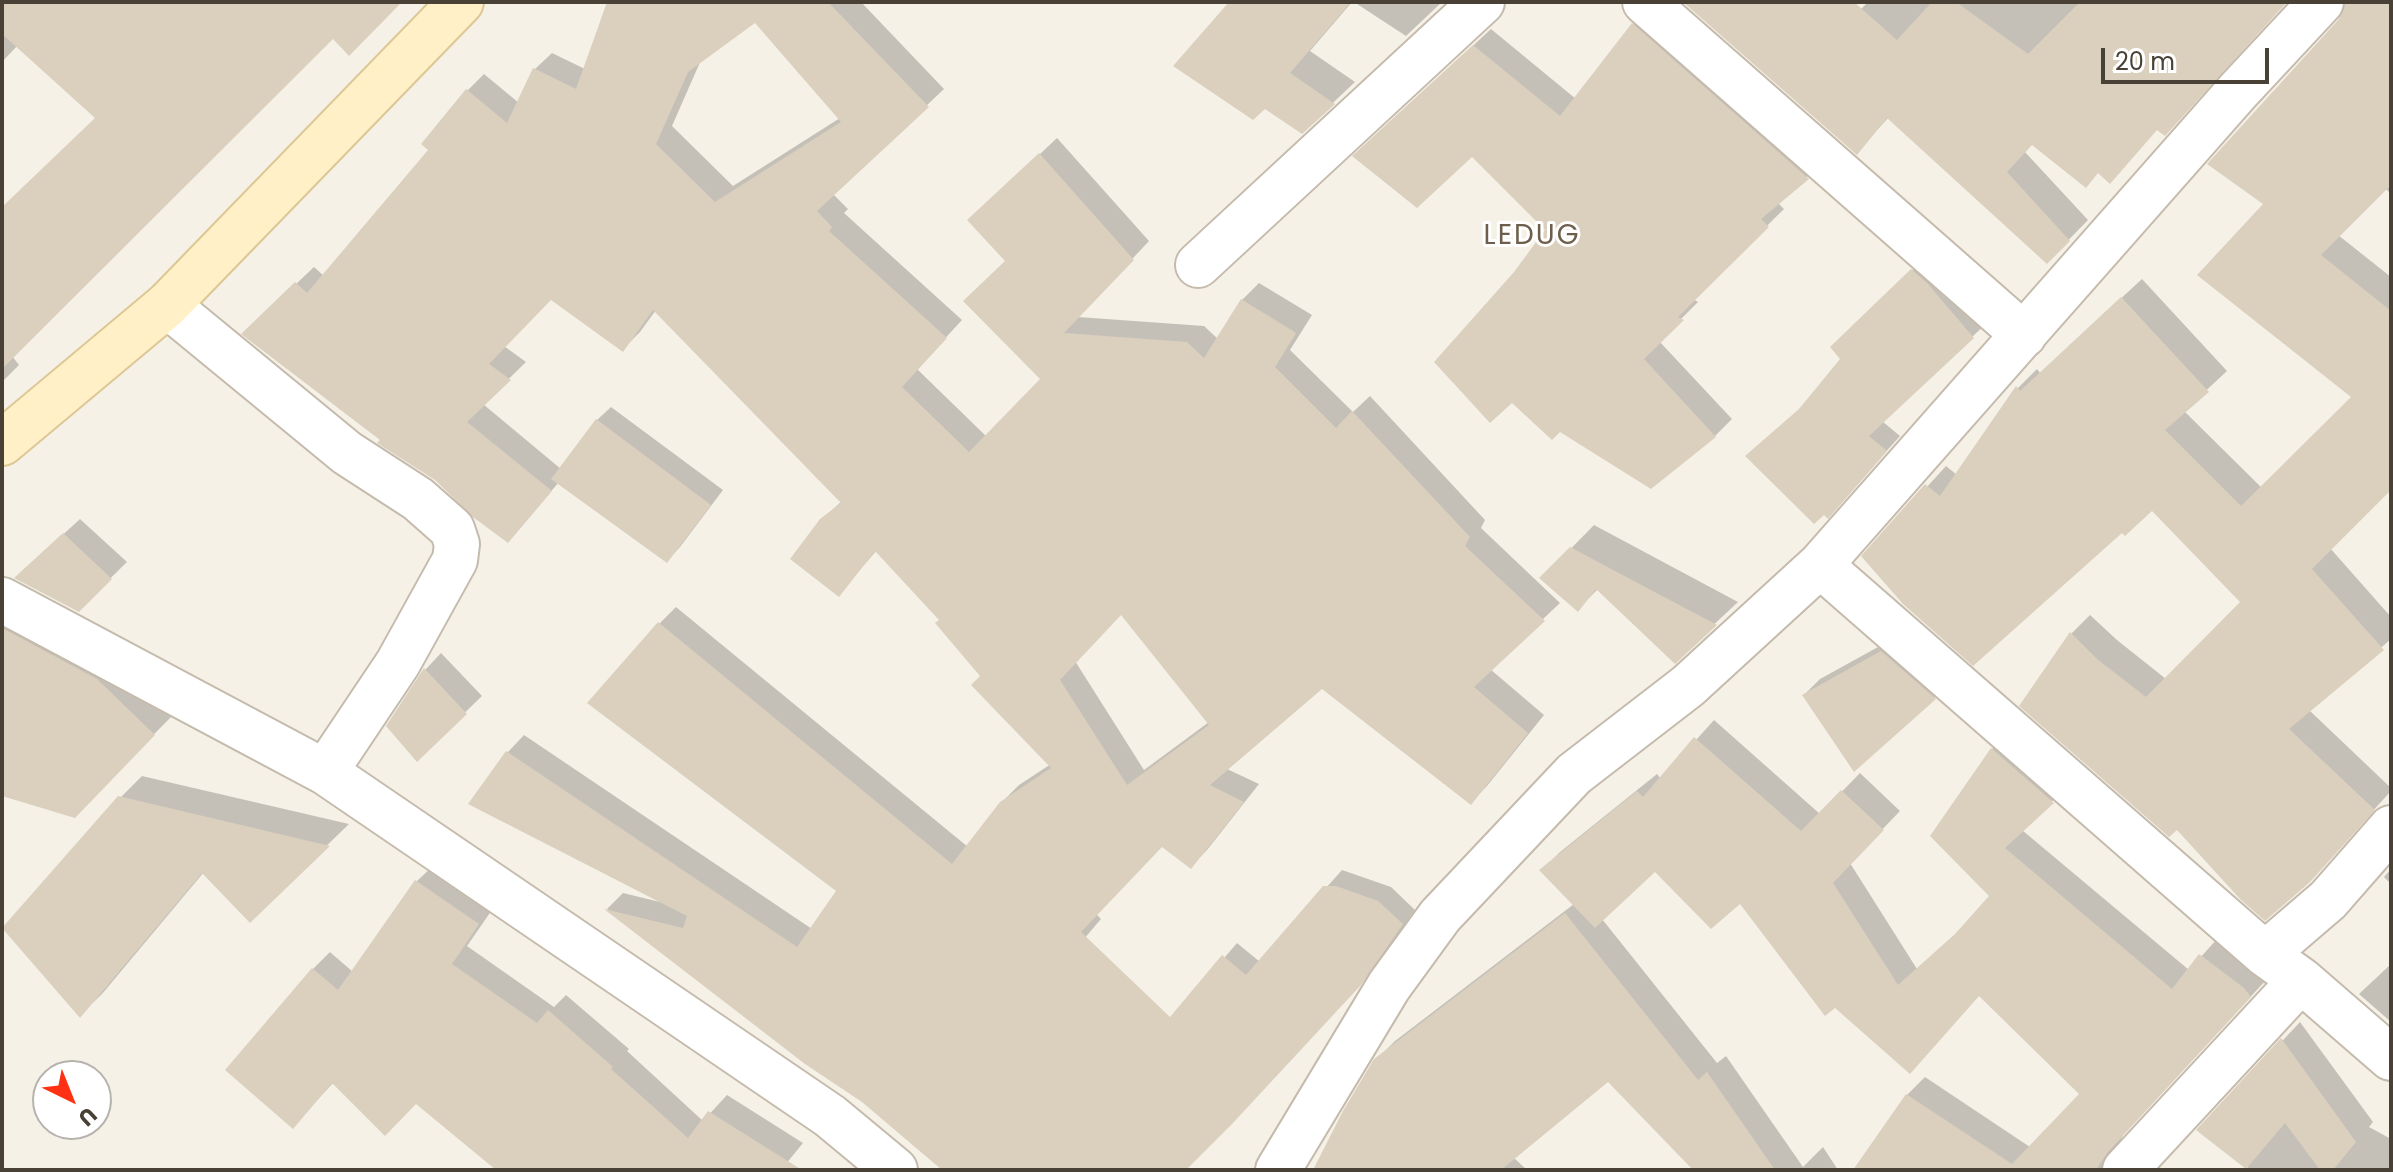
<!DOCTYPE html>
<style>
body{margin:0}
#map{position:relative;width:2393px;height:1172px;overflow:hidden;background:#f5f1e7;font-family:Poppins,sans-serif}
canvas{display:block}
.frame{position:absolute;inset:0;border:4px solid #494135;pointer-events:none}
.north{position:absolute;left:32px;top:1060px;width:80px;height:80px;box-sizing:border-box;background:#fff;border:2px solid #b6b3ae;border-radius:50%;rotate:137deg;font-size:22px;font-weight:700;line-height:32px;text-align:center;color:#494135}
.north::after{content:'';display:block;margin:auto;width:28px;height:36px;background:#ff3114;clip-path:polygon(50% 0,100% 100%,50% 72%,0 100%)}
.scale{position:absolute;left:2101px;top:48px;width:168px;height:36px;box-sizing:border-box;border:4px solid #494135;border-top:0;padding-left:10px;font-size:24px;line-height:28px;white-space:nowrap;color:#494135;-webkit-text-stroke:6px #fff;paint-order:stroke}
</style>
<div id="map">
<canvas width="2393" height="1172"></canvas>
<div class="frame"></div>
<div class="north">U</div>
<div class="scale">20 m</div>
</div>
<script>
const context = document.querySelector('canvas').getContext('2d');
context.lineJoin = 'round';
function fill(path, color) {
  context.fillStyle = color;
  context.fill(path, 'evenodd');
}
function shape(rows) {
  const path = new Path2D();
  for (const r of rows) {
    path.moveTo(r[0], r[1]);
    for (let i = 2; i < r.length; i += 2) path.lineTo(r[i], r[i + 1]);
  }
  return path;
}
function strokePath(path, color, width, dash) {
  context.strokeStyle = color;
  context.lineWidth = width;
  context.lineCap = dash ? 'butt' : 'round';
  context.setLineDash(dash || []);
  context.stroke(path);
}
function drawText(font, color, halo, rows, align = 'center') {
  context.font = font + ' Poppins,sans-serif';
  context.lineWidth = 6;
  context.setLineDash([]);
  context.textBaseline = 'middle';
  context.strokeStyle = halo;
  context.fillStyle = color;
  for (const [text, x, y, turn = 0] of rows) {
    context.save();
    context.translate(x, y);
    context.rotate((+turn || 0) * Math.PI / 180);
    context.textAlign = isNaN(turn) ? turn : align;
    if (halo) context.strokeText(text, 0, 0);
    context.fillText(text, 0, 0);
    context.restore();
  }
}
fill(shape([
 [2,2,399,2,333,36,12,356,19,365,2,382,2,209,97,118,18,45,2,62],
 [610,2,861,2,944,89,833,194,848,209,844,213,962,320,917,369,987,437,1043,379,1007,260,987,204,1057,138,1149,241,1078,317,1204,326,1218,339,1242,300,1259,283,1312,315,1290,350,1353,412,1370,396,1485,520,1481,528,1560,603,1490,669,1544,715,1487,786,1471,802,1322,687,1227,769,1259,784,1207,850,1190,867,1162,845,1096,914,1101,919,1049,980,1090,1170,945,1170,863,1101,806,1062,607,909,623,893,660,902,471,804,508,752,524,735,812,929,839,891,659,624,676,607,968,847,1001,803,1019,785,1051,764,941,619,877,550,839,594,821,520,842,501,656,310,640,332,623,349,551,297,504,346,526,362,483,404,561,469,597,420,611,407,723,490,680,547,667,561,559,482,524,523,436,479,383,439,261,317,314,267,324,276,431,150,467,91,484,74,519,103,535,69,552,53,585,69],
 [755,21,840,118,733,186,672,126,701,60],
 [1122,613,1209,722,1144,770,1075,661],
 [1233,2,1352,2,1310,51,1355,82,1302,132],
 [1354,2,1442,2,1406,36],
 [1755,2,1853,2,1861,9,1868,2,2286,2,2158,128,2099,171,2032,143,2025,152,2088,220,2047,262,1889,117,1857,152],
 [2347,2,2391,2,2391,194,2385,188,2338,235,2391,277,2391,487,2330,548,2391,617,2391,639,2309,710,2391,788,2391,791,2309,881,2071,634,2090,615,2117,640,2166,679,2243,602,2152,508,2122,531,1864,556,1946,466,1957,475,2018,388,2037,369,2040,373,2142,279,2227,371,2184,411,2262,488,2354,396,2266,204],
 [1650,8,1824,161,1778,203,1784,209,1693,299,1698,302,1659,341,1732,419,1715,436,1651,486,1516,273,1548,230,1472,154,1371,140,1491,29,1576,99,1633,25],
 [1927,256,1988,322,1882,421,1900,436,1842,501,1806,404,1842,359,1847,333],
 [80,519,127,562,78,610,33,562],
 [1594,525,1738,602,1675,661,1598,589,1578,609,1542,578],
 [22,608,174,714,74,815,2,794,2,628],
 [1898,636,1950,682,1934,698,1804,695,1820,679],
 [441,653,482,696,417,759,389,726,426,669],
 [1714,720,1820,814,1860,773,1900,811,1850,863,1917,969,1965,926,1992,896,1933,836,1992,749,2010,731,2070,784,2022,830,2189,970,2218,938,2268,978,2124,1133,2118,1146,2106,1158,2119,1170,1856,1170,1907,1095,1925,1077,2030,1147,2082,1094,1980,994,1927,1053,1741,901,1655,869,1602,919,1717,1063,1726,1056,1803,1167,1823,1147,1838,1170,1719,1170,1544,1028,1513,1157,1527,1170,1341,1170,1376,1060,1395,1041,1574,904,1542,870,1560,852,1657,774,1661,779],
 [142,776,349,824,250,920,204,872,102,994,80,1015,120,798],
 [434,865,494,907,467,946,554,1007,566,995,629,1049,627,1051,703,1121,727,1095,803,1143,781,1170,499,1170,416,1101,334,1082,293,1126,313,969,330,952,353,972,417,881],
 [2391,869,2391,884,2384,877],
 [1342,870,1391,887,1415,910,1374,968,1263,1089,1158,1035,1237,943,1260,962],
 [2391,964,2391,1022,2359,994],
 [2300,1022,2373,1122,2369,1127,2391,1139,2391,1170,2251,1170,2199,1130]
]), '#0003');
fill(shape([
 [2,2,402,2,349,56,333,39,2,369,2,207,95,118,2,34],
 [607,2,828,2,929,107,817,211,832,227,829,231,947,338,902,387,969,452,1040,379,963,301,1005,261,967,220,1039,153,1134,260,1064,333,1187,342,1204,358,1241,299,1296,333,1275,367,1336,428,1352,411,1470,537,1465,546,1545,621,1474,687,1528,733,1471,805,1322,689,1210,785,1244,802,1191,869,1162,847,1081,932,1170,1017,1222,955,1246,975,1323,886,1336,886,1378,901,1403,924,1361,985,1232,1124,1186,1170,942,1170,862,1102,805,1064,604,909,683,928,687,916,468,804,506,751,797,947,836,891,587,703,658,622,952,864,1000,802,1051,768,971,685,980,676,935,623,939,620,875,551,839,597,790,559,820,519,841,503,653,310,623,352,551,300,489,364,511,380,467,422,552,491,508,543,473,517,435,480,377,443,380,440,241,334,295,282,307,293,428,150,421,144,466,89,507,123,533,68,576,89],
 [755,23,841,122,715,202,656,144,688,72],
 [1121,615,1209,725,1127,785,1060,680],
 [1229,2,1351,2,1290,73,1335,104,1302,134,1265,109,1253,120,1173,66],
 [1683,2,1854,2,1897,40,1932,2,1956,2,2028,54,2080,2,2287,2,2165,136,2157,130,2110,184,2098,173,2086,188,2032,145,2007,172,2070,241,2047,264,1887,118,1857,155],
 [2345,2,2391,2,2391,185,2321,255,2391,311,2391,490,2312,569,2384,650,2289,729,2375,810,2310,882,2265,921,2241,900,2177,830,2169,837,2019,706,2070,632,2097,659,2146,697,2240,602,2152,511,2125,536,2122,533,1973,666,1903,604,1861,556,1925,484,1940,496,2016,386,2020,391,2121,297,2209,392,2165,430,2241,506,2351,397,2197,275,2263,204,2207,164,2339,19],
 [1632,23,1809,179,1761,219,1769,227,1678,317,1684,320,1644,359,1716,437,1651,489,1560,432,1552,440,1512,403,1490,423,1434,362,1514,272,1545,230,1472,157,1417,208,1352,156,1473,45,1560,116],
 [1911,269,1927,283,1974,338,1869,436,1887,451,1828,519,1824,515,1814,524,1745,456,1799,409,1840,359,1830,347],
 [596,419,711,505,667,563,551,479],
 [63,533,112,579,79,612,14,578],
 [1570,547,1613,570,1717,625,1675,664,1596,589,1578,612,1539,578],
 [2,628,97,679,155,735,75,818,2,796],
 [1881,651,1936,699,1854,772,1802,695],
 [424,668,467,714,417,762,386,726],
 [1694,737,1801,831,1841,790,1884,830,1833,883,1898,985,1955,934,1989,896,1930,836,1991,748,2054,803,2005,848,2172,989,2199,954,2244,988,2251,997,2107,1153,2096,1170,1853,1170,1906,1094,2012,1164,2079,1094,1979,996,1910,1074,1835,1008,1825,1016,1740,904,1711,929,1655,872,1595,928,1539,870,1637,791,1643,797],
 [118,796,330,846,250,923,202,873,80,1018,2,928],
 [415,880,479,924,452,964,537,1023,548,1010,613,1067,611,1069,688,1138,708,1111,802,1170,496,1170,416,1104,385,1136,332,1083,293,1129,225,1070,312,968,338,990],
 [1565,913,1698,1080,1707,1072,1775,1170,1693,1170,1608,1082,1501,1170,1313,1170,1343,1111,1374,1059],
 [2281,1038,2356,1142,2333,1170,2320,1170,2285,1123,2246,1169,2196,1130]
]), '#dbcfbe');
const street = shape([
 [1645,2,2024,335],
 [1198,265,1482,2],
 [167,305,347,453,418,499,452,529,457,544,455,560,398,663,325,772],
 [1820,565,2265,954,2301,980,2391,1058],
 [2,600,325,772,830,1116,895,1170],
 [2265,954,2328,900,2391,828],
 [1278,1170,1389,986,1440,916,1574,774,1688,686,1820,565,2238,91,2321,2],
 [2125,1170,2301,980]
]);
const secondary = shape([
 [2,443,167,305,461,2]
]);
strokePath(street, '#c5bbac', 48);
strokePath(secondary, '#ddc794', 48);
strokePath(street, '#fff', 44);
strokePath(secondary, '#fff0c7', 44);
context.letterSpacing = '2px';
drawText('28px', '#6d5f4b', '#fff', [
 ["LEDUG",1532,237]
]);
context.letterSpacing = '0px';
</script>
